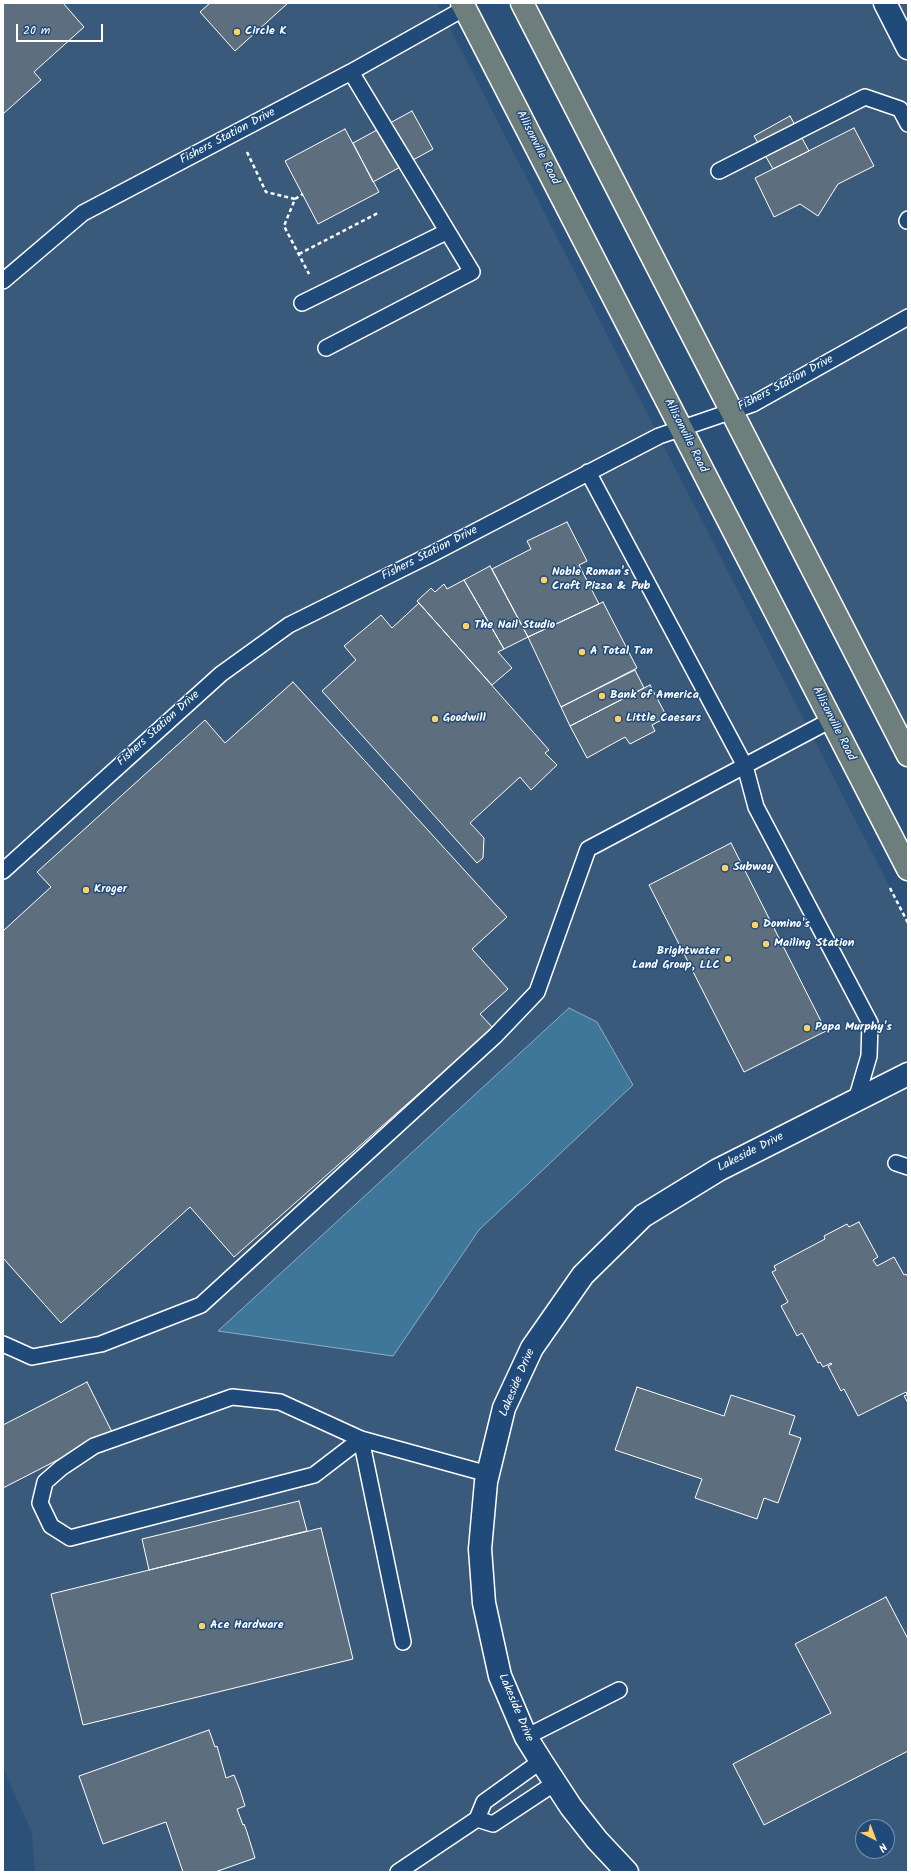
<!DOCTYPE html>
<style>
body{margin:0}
#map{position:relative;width:911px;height:1875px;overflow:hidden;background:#2b517b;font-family:Kalam,sans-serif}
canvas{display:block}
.frame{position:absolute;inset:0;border:4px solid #fff;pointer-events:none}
.north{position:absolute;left:855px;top:1819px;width:40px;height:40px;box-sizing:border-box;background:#1f4a7a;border:1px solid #7992af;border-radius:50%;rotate:138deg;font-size:11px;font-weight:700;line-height:16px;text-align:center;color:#fff}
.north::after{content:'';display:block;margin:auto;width:14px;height:18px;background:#ffd166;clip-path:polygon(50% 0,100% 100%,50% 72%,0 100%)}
.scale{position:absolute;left:16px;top:24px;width:87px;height:18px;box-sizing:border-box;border:2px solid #fff;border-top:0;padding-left:5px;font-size:12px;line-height:14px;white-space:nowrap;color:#fff;-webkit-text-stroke:3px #1f4a7a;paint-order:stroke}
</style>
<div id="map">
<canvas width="911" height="1875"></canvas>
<div class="frame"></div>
<div class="north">N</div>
<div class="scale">20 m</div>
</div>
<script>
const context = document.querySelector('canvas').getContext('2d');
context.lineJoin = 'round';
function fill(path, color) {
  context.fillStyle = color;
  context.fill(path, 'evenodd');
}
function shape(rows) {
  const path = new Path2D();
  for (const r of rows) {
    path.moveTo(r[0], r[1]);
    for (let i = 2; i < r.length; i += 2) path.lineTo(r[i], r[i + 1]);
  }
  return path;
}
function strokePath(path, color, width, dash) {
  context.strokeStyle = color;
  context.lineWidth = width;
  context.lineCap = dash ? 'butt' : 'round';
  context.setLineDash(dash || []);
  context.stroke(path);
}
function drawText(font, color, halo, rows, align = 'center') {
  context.font = font + ' Kalam,sans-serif';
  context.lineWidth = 3;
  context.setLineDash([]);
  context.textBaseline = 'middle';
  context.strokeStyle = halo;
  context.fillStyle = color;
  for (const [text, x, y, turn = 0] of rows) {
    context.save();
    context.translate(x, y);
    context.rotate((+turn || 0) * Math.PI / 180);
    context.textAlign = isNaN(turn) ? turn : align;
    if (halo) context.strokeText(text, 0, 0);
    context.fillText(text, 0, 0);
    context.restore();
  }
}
fill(shape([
 [3,3,437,3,908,923,908,1872,35,1872,32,1833,3,1768],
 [863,1827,887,1827,887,1851,863,1851],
 [532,3,908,3,908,734]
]), '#3a5a7c');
const water = shape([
 [569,1008,597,1022,633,1085,479,1230,393,1356,218,1331,569,1008]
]);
fill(water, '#3f779a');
strokePath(water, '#8cadc2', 1);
const building = shape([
 [3,3,63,3,84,27,34,72,41,80,3,114,3,3],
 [210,3,288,3,235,51,200,12,210,3],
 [412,111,433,149,373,182,353,143,412,111],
 [790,116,809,151,773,169,754,136,790,116],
 [854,128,874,166,838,184,818,216,800,204,774,217,755,178,854,128],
 [345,129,379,192,318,224,285,161,345,129],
 [567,522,587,561,579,565,599,604,528,637,492,569,531,549,527,541,567,522],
 [490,566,528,637,504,649,464,580,490,566],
 [464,580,504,649,498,652,512,668,492,685,417,601,431,588,435,592,444,584,447,589,464,580],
 [603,602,637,668,561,707,528,637,603,602],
 [419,603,549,750,545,753,557,765,531,790,520,777,470,823,484,838,483,858,477,863,322,691,356,660,344,646,381,615,392,628,419,603],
 [635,670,644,688,570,726,561,707,635,670],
 [293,682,507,917,472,949,508,989,480,1014,493,1028,234,1257,190,1207,61,1323,3,1258,3,931,51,887,37,872,205,720,225,743,293,682],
 [650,685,667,717,652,725,655,731,630,744,625,737,587,758,570,726,650,685],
 [731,843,826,1031,744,1072,649,885,731,843],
 [859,1222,878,1257,873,1260,877,1266,894,1257,904,1275,906,1274,908,1277,908,1403,904,1396,907,1395,906,1392,858,1416,844,1389,841,1391,828,1366,832,1364,831,1363,823,1367,820,1362,818,1363,802,1333,797,1336,781,1306,788,1302,772,1272,776,1270,774,1266,825,1239,824,1236,847,1224,849,1227,859,1222],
 [87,1382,112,1432,3,1488,3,1425,87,1382],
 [637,1387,724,1416,731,1395,795,1416,789,1434,801,1438,778,1503,764,1498,757,1519,695,1498,702,1479,615,1450,637,1387],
 [299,1501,307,1531,149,1570,142,1539,299,1501],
 [321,1528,353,1659,83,1725,51,1594,321,1528],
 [886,1597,908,1639,908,1751,764,1825,733,1764,831,1713,795,1644,886,1597],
 [209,1730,215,1747,217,1746,226,1778,234,1775,240,1790,245,1806,237,1809,243,1825,244,1824,247,1832,255,1858,215,1872,183,1872,166,1822,103,1844,79,1776,209,1730]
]);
fill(building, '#5d6e7e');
strokePath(building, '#fff', 1);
const lane = shape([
 [719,171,865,97,900,109,908,124],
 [907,221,908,219],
 [3,281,83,213,351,72,465,8],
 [302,303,446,232],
 [326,348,472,272,351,72],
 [588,472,745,766,756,807,870,1023,869,1056,856,1100],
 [3,871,221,674,289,625,432,554,659,436,753,404,908,317],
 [896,1163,908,1167],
 [3,1344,32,1357,101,1344,201,1305,495,1036,537,992,588,849,831,720],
 [403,1642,361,1439,314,1475,70,1538,51,1526,40,1503,45,1482,61,1468,94,1446,232,1397,280,1402,361,1439,488,1474],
 [526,1737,619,1690],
 [541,1761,484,1802,477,1819,493,1824,555,1783],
 [398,1872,477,1819]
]);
const street = shape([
 [885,3,908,48],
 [627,1872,597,1840,571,1807,541,1761,526,1737,500,1676,484,1603,480,1549,486,1482,504,1408,532,1348,583,1275,643,1216,718,1170,908,1074]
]);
const primary = shape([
 [462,3,908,869],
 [522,3,908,755]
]);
strokePath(lane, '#fff', 18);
strokePath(street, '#fff', 25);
strokePath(primary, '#fff', 25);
strokePath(shape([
 [247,152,266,192,295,199,284,226,309,274],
 [295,199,303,194],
 [299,254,378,213],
 [890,888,908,923]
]), '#fff', 2.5, [4, 3]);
strokePath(lane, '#1f4a7a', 15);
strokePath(street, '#1f4a7a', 22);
strokePath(primary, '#6d7e7c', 22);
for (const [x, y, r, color] of [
 [237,32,4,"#ffd166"],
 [544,580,4,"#ffd166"],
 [466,626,4,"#ffd166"],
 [582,652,4,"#ffd166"],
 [602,696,4,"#ffd166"],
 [435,719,4,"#ffd166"],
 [618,719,4,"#ffd166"],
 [725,868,4,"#ffd166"],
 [86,890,4,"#ffd166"],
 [755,925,4,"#ffd166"],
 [766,944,4,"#ffd166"],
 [728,959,4,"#ffd166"],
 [807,1028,4,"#ffd166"],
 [202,1626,4,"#ffd166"]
]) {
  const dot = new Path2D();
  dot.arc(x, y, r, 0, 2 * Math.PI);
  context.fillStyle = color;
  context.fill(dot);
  strokePath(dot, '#1f4a7a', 1.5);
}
drawText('bold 12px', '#fff', '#1f4a7a', [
 ["Circle K",245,32],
 ["Noble Roman's",552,573],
 ["Craft Pizza & Pub",552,587],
 ["The Nail Studio",474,626],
 ["A Total Tan",590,652],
 ["Bank of America",610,696],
 ["Goodwill",443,719],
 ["Little Caesars",626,719],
 ["Subway",733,868],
 ["Kroger",94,890],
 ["Domino's",763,925],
 ["Mailing Station",774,944],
 ["Brightwater",720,952,"right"],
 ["Land Group, LLC",720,966,"right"],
 ["Papa Murphy's",815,1028],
 ["Ace Hardware",210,1626]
], 'left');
drawText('12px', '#fff', '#1f4a7a', [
 ["Fishers Station Drive",228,137,-28],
 ["Allisonville Road",537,148,63],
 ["Fishers Station Drive",786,384,-28],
 ["Allisonville Road",685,436,63],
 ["Fishers Station Drive",430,554,-27],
 ["Allisonville Road",833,724,63],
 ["Fishers Station Drive",159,729,-42],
 ["Lakeside Drive",751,1153,-27],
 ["Lakeside Drive",518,1383,-67],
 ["Lakeside Drive",515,1708,67]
]);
</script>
